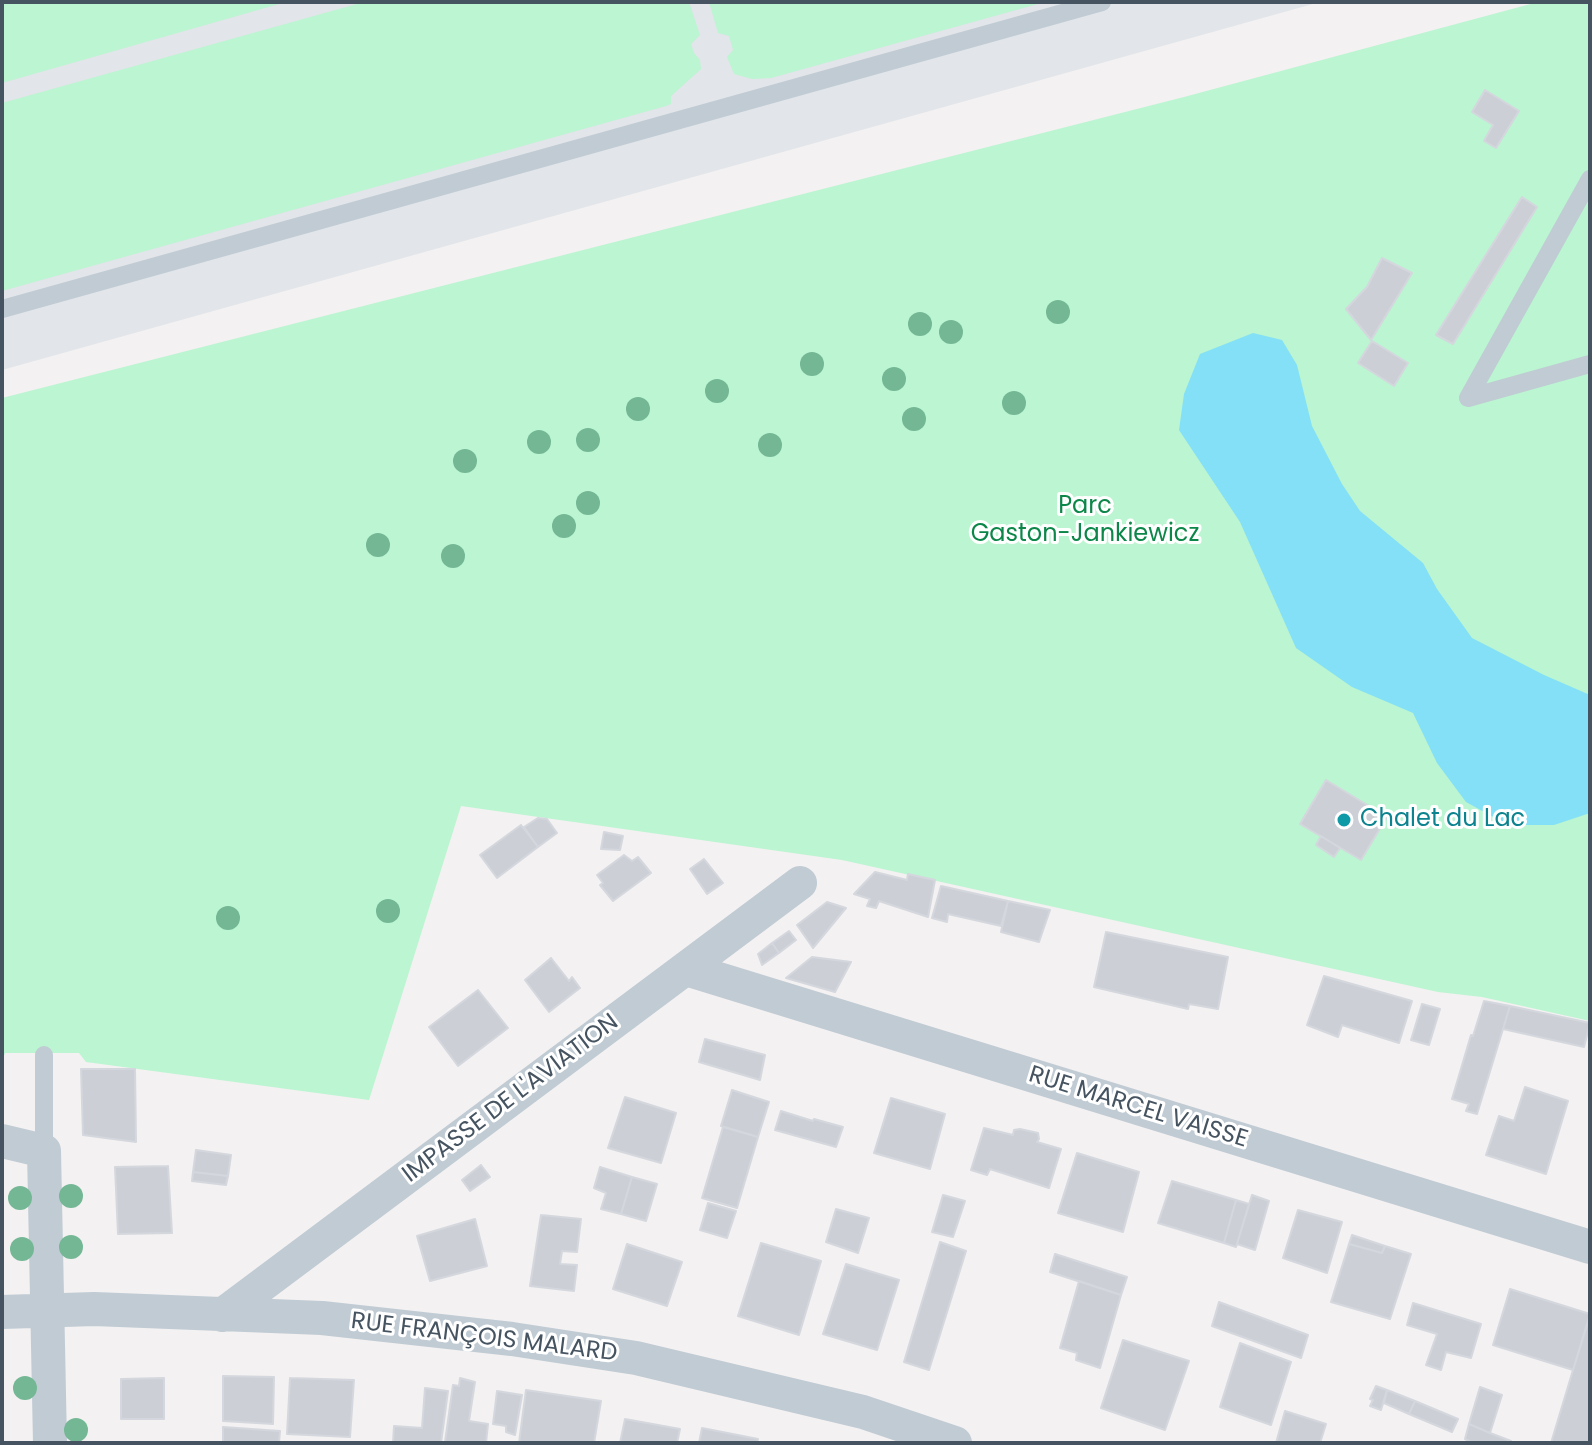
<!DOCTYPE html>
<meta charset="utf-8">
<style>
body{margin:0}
#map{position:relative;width:1592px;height:1445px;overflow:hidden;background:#f3f1f1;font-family:Poppins,sans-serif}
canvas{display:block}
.frame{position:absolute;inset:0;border:4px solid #465461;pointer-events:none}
</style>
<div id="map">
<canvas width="1592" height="1445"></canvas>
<div class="frame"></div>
</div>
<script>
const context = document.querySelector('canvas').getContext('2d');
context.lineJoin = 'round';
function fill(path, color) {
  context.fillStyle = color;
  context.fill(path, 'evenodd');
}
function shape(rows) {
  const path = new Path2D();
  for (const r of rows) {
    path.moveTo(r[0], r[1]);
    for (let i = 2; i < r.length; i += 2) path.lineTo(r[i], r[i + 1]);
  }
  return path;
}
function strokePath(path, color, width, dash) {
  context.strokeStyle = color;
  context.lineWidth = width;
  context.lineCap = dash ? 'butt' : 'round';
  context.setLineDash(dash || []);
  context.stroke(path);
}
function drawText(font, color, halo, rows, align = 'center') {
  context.font = font + ' Poppins,sans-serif';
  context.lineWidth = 6;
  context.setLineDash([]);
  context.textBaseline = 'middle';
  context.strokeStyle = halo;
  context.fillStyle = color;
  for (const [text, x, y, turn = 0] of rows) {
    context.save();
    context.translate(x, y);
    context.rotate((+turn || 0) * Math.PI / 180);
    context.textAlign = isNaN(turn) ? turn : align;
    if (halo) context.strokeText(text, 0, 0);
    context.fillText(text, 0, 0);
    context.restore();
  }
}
fill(shape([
 [2,2,1320,2,2,370]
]), '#e2e5e9');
fill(shape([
 [2,2,286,2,2,83],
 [364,2,689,2,700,35,691,44,694,53,700,60,701,69,671,96,671,104,666,106,2,291,2,103],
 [709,2,1045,2,771,78,752,79,734,74,727,57,733,50,729,36,718,33],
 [1538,2,1590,2,1590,1021,1482,997,1438,992,842,860,461,806,369,1100,86,1062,79,1053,5,1053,2,1061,2,398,1184,97]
]), '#bbf5d1');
fill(shape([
 [1253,333,1282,340,1297,365,1312,426,1342,484,1360,511,1423,563,1437,589,1472,638,1544,675,1590,695,1590,813,1554,825,1508,825,1466,802,1437,763,1413,713,1352,687,1296,648,1240,522,1179,430,1184,394,1200,354]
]), '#83e0f7');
const building = shape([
 [1485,90,1519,111,1496,148,1484,141,1493,125,1472,112,1485,90],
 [1522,197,1537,207,1453,344,1436,335,1522,197],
 [1382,258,1412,273,1371,340,1346,309,1367,287,1382,258],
 [1372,341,1408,363,1394,386,1358,363,1372,341],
 [1326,780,1387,817,1361,860,1300,824,1326,780],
 [538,818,547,819,557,833,538,847,524,827,538,818],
 [521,825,538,847,497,878,480,855,521,825],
 [604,832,623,836,620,850,601,849,604,832],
 [1321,836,1340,848,1334,857,1316,845,1321,836],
 [624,855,632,861,638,857,651,873,613,901,600,885,603,883,597,875,624,855],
 [704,859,723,883,707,894,690,869,704,859],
 [875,872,907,880,908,874,935,880,928,917,879,901,876,908,867,906,870,899,854,894,875,872],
 [941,886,1008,901,1001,926,948,914,947,922,932,918,941,886],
 [1008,901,1050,910,1039,942,1001,932,1008,901],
 [827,902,846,908,813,948,797,925,827,902],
 [789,931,796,940,779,953,772,943,789,931],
 [1106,932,1228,957,1218,1009,1189,1004,1188,1009,1094,987,1106,932],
 [772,943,779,953,762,965,758,954,772,943],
 [812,957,851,962,835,992,786,978,812,957],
 [551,958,569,981,572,977,580,988,549,1012,525,980,551,958],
 [1324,976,1412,1001,1399,1043,1342,1025,1338,1037,1307,1025,1324,976],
 [478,990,508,1028,458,1066,429,1027,478,990],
 [1484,1001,1510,1006,1477,1114,1466,1111,1469,1104,1452,1099,1471,1035,1473,1036,1484,1001],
 [1422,1004,1440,1009,1429,1045,1411,1040,1422,1004],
 [1510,1006,1590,1023,1584,1047,1503,1029,1510,1006],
 [705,1039,765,1055,760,1080,699,1062,705,1039],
 [81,1069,135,1069,136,1142,83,1135,81,1069],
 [1525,1087,1568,1101,1546,1174,1486,1155,1499,1116,1514,1121,1525,1087],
 [732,1090,769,1102,758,1137,721,1126,732,1090],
 [625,1097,676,1113,661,1163,608,1148,625,1097],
 [891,1098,945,1114,930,1169,874,1153,891,1098],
 [781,1111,813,1121,814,1119,843,1127,836,1147,775,1130,781,1111],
 [723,1127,758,1137,737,1208,702,1198,723,1127],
 [984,1128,1013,1135,1014,1130,1020,1129,1038,1133,1039,1139,1037,1142,1061,1149,1049,1188,990,1169,987,1175,971,1170,984,1128],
 [196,1150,231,1155,228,1176,193,1172,196,1150],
 [1077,1153,1139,1172,1123,1232,1058,1213,1077,1153],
 [481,1165,490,1177,470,1191,462,1180,481,1165],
 [168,1166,172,1233,118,1234,115,1167,168,1166],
 [600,1167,632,1177,621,1214,601,1209,606,1193,594,1188,600,1167],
 [193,1172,228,1176,226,1185,192,1181,193,1172],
 [632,1177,657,1184,646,1221,621,1214,632,1177],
 [1172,1181,1236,1200,1224,1243,1158,1223,1172,1181],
 [943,1195,965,1201,953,1237,932,1232,943,1195],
 [1252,1195,1269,1201,1255,1250,1237,1244,1252,1195],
 [1236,1200,1249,1204,1236,1247,1224,1243,1236,1200],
 [708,1203,736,1211,727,1238,700,1230,708,1203],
 [836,1209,869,1218,858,1253,826,1242,836,1209],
 [1298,1210,1342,1222,1327,1273,1283,1258,1298,1210],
 [541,1215,581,1219,577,1252,562,1251,560,1264,577,1265,574,1291,530,1286,541,1215],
 [475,1219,487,1266,430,1281,417,1236,475,1219],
 [1352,1235,1385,1246,1382,1253,1349,1244,1352,1235],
 [940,1242,966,1251,929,1370,904,1362,940,1242],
 [761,1243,821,1261,799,1335,738,1316,761,1243],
 [627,1244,682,1262,667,1306,613,1289,627,1244],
 [1349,1244,1382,1253,1385,1246,1411,1254,1390,1319,1331,1302,1349,1244],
 [1055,1254,1127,1277,1121,1295,1050,1272,1055,1254],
 [846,1264,899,1280,877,1350,823,1334,846,1264],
 [1079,1281,1121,1295,1100,1368,1076,1360,1077,1353,1060,1348,1079,1281],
 [1510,1289,1590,1314,1573,1370,1493,1345,1510,1289],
 [1219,1302,1308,1335,1301,1358,1212,1326,1219,1302],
 [1413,1303,1481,1324,1471,1358,1446,1352,1441,1370,1426,1365,1437,1334,1407,1325,1413,1303],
 [1590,1316,1590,1443,1551,1443,1573,1370,1590,1316],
 [1123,1340,1189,1361,1165,1430,1101,1408,1123,1340],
 [1240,1343,1291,1362,1271,1425,1220,1407,1240,1343],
 [223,1376,274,1377,273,1424,223,1421,223,1376],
 [164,1378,164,1419,121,1419,121,1379,164,1378],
 [290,1378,354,1380,350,1437,287,1434,290,1378],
 [460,1378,475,1382,469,1421,488,1424,486,1443,445,1442,453,1385,459,1386,460,1378],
 [1376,1386,1387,1390,1381,1410,1370,1406,1373,1400,1370,1399,1376,1386],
 [1480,1387,1502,1395,1490,1433,1469,1424,1480,1387],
 [425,1388,448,1391,441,1443,393,1443,394,1426,422,1428,425,1388],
 [526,1390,601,1401,594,1443,519,1443,526,1390],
 [1387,1390,1415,1401,1409,1414,1384,1403,1387,1390],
 [497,1391,522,1395,515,1435,506,1432,506,1426,493,1424,497,1391],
 [1415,1401,1458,1419,1452,1432,1409,1414,1415,1401],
 [1285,1411,1326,1424,1320,1443,1276,1443,1285,1411],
 [625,1419,680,1429,677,1443,620,1443,625,1419],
 [1469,1424,1490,1433,1511,1441,1510,1443,1473,1443,1465,1439,1469,1424],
 [223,1427,280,1431,279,1443,223,1443,223,1427],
 [702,1428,758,1439,757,1443,699,1443,702,1428]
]);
fill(building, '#ccd0d6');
strokePath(building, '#d4d7dd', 2);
strokePath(shape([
 [1590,179,1468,398,1590,364],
 [2,309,1102,2],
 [44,1055,44,1151]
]), '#c0cbd4', 18);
strokePath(shape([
 [686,969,1590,1247],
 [2,1141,44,1151,50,1443],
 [2,1312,94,1309,322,1318,512,1339,636,1358,863,1412,955,1443],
 [222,1315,800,883]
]), '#c0cbd4', 34);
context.fillStyle = '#74b795';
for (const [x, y] of [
 [1058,312],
 [920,324],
 [951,332],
 [812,364],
 [894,379],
 [717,391],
 [1014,403],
 [638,409],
 [914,419],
 [588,440],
 [539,442],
 [770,445],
 [465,461],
 [588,503],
 [564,526],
 [378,545],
 [453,556],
 [388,911],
 [228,918],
 [71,1196],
 [20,1198],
 [71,1247],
 [22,1249],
 [25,1388],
 [76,1430]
]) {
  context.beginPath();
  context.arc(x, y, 12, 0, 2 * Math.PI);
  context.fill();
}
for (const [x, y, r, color] of [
 [1344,820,8,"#0f9aa8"]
]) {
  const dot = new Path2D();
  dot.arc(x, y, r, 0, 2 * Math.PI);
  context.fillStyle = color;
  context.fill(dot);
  strokePath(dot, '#fff', 3);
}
drawText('24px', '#0c8749', '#fff', [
 ["Parc",1085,507],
 ["Gaston-Jankiewicz",1085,535]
]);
drawText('24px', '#0d838f', '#fff', [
 ["Chalet du Lac",1360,820]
], 'left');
drawText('24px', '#465461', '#fff', [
 ["IMPASSE DE L'AVIATION",511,1099,-37],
 ["RUE MARCEL VAISSE",1138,1108,17],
 ["RUE FRANÇOIS MALARD",484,1338,7]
]);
</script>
